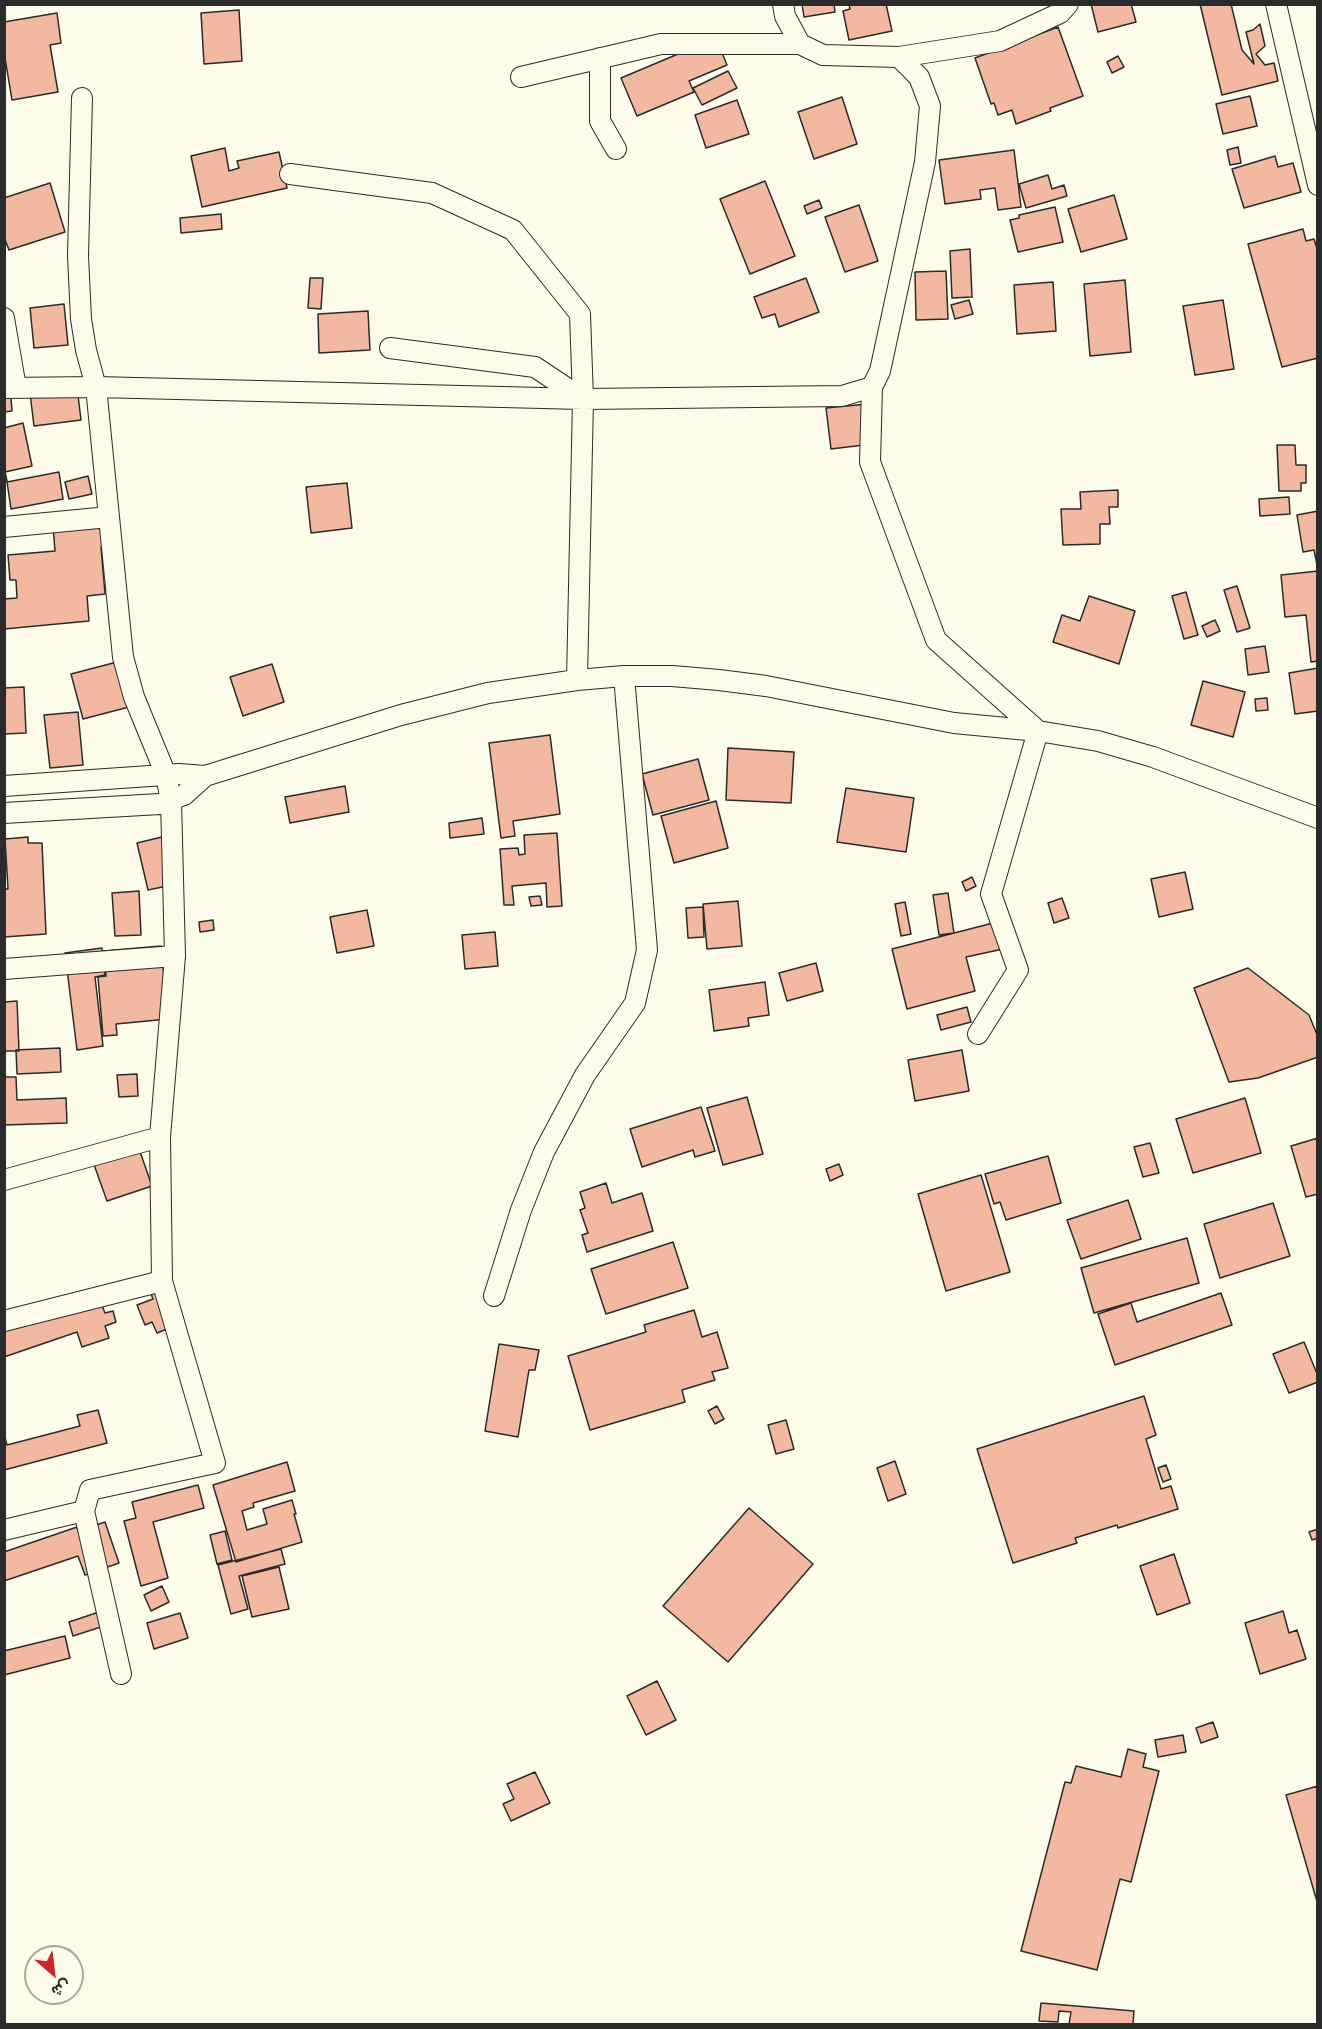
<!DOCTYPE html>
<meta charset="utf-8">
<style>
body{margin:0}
#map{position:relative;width:1322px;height:2029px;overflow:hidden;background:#fdfbea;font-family:"Source Serif 4",Vazirmatn,serif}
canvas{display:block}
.frame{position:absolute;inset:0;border:6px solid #2b2b2b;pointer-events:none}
.north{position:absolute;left:24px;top:1945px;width:60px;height:60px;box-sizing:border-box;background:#fdfbea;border:2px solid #a9a89e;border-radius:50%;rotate:152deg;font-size:16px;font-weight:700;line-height:24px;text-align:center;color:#2b2b2b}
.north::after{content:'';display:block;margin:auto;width:21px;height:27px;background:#c62828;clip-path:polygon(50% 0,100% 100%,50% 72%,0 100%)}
</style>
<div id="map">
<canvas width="1322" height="2029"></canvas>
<div class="frame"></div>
<div class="north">ش</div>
</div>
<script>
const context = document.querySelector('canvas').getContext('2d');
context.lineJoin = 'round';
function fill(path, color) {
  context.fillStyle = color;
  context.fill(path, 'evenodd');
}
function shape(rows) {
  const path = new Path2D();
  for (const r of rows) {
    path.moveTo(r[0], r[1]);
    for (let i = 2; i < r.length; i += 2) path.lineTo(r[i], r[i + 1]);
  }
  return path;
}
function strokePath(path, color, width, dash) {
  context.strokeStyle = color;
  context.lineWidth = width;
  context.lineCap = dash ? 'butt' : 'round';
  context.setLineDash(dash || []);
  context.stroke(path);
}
const building = shape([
 [802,4,834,4,835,12,804,17,802,4],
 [849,4,886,4,892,31,849,40,843,11,850,9,849,4],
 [1091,4,1131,4,1136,22,1098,32,1091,4],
 [1200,4,1231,4,1242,50,1254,64,1246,32,1253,30,1260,24,1265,46,1256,54,1265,65,1274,63,1278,81,1222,95,1200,4],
 [239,10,242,61,204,64,201,13,239,10],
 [57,13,61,43,50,45,58,92,12,100,4,52,4,22,57,13],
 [1058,27,1083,96,1050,108,1051,111,1016,124,1012,110,998,115,994,103,991,104,975,58,1058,27],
 [716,38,727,65,689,81,694,92,637,116,621,78,716,38],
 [1118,56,1124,67,1112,73,1107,62,1118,56],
 [728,71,737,88,702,105,693,88,728,71],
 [1250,96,1257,126,1223,134,1216,104,1250,96],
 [842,97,857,144,814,159,798,112,842,97],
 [737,100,749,134,706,148,695,115,737,100],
 [1238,147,1241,163,1230,165,1227,150,1238,147],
 [225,148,229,171,239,168,237,161,279,152,287,188,202,207,191,156,225,148],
 [1014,150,1021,207,998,210,995,188,980,190,981,199,945,204,939,160,1014,150],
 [1275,156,1278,167,1293,163,1301,192,1244,208,1232,169,1275,156],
 [1048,175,1052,189,1064,185,1067,196,1026,208,1019,184,1048,175],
 [765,181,795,256,750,274,720,199,765,181],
 [50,183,65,232,9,250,4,237,4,198,50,183],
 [1114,195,1127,239,1081,252,1068,209,1114,195],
 [819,200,822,208,807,214,804,206,819,200],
 [859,205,878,261,845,272,825,217,859,205],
 [1055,207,1063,242,1018,252,1010,220,1019,218,1019,215,1055,207],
 [221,214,222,229,181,233,180,218,221,214],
 [1303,229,1306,241,1314,239,1318,252,1318,358,1282,367,1248,244,1303,229],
 [970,249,972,297,952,298,950,251,970,249],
 [946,271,948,319,916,320,915,272,946,271],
 [310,278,323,278,321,309,308,308,310,278],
 [806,278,819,312,779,327,775,314,762,318,754,297,806,278],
 [1125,280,1131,352,1090,356,1084,284,1125,280],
 [1053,282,1056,331,1017,334,1014,285,1053,282],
 [969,300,973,314,955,319,951,305,969,300],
 [1223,300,1234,369,1195,375,1183,306,1223,300],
 [64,304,68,345,34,348,30,308,64,304],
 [368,311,370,350,319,353,318,314,368,311],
 [76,379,81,420,34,426,29,385,76,379],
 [4,386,10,386,12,411,4,412,4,386],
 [867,404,872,444,831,449,826,408,867,404],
 [23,423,32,466,5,472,7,481,4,482,4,428,23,423],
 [1277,445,1295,445,1296,465,1306,465,1306,483,1301,483,1301,491,1279,491,1277,445],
 [59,472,63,499,11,509,7,482,59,472],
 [88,476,92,494,69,499,65,482,88,476],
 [347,483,352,528,311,533,306,487,347,483],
 [1118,490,1118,507,1109,507,1110,524,1100,524,1100,544,1063,545,1061,509,1081,509,1080,492,1118,490],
 [1289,497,1290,514,1260,516,1259,499,1289,497],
 [1318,511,1318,565,1317,565,1314,550,1303,552,1297,515,1318,511],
 [103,521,105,547,101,547,105,594,87,596,89,621,4,629,4,599,17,598,16,580,10,580,8,555,55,551,53,526,103,521],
 [1318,571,1318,661,1311,662,1306,615,1285,617,1281,575,1318,571],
 [1237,586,1250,628,1237,632,1224,590,1237,586],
 [1186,592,1198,635,1184,639,1172,596,1186,592],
 [1089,596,1135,611,1119,664,1053,642,1062,615,1080,621,1089,596],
 [1215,620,1220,631,1207,637,1202,626,1215,620],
 [1265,646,1269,672,1248,675,1245,649,1265,646],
 [117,662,129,707,83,719,71,674,117,662],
 [272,664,284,702,243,716,230,677,272,664],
 [1318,668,1318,711,1295,714,1289,673,1318,668],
 [1203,681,1245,692,1233,737,1191,725,1203,681],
 [24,687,26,733,4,734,4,688,24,687],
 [1267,698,1268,710,1256,711,1255,699,1267,698],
 [78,712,83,765,50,768,44,715,78,712],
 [550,735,560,814,513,821,515,836,501,838,489,743,550,735],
 [728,748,794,752,791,803,726,800,728,748],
 [698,759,709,800,653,815,642,774,698,759],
 [345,786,349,812,290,823,285,797,345,786],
 [846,788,914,798,906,852,837,842,846,788],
 [716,801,728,848,674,863,661,816,716,801],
 [482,818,484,834,450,838,449,823,482,818],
 [557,833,562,906,547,907,546,883,512,886,514,905,504,905,500,849,518,848,519,855,525,854,524,835,557,833],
 [166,836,177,884,148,890,137,843,166,836],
 [28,837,28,843,42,843,46,934,4,937,4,889,8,889,5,839,28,837],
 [1185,872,1193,909,1159,917,1151,879,1185,872],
 [972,877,976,886,966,891,962,882,972,877],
 [139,891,141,935,115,936,112,893,139,891],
 [948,893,954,933,939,935,933,895,948,893],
 [540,896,542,905,531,906,529,897,540,896],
 [1062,898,1069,918,1054,923,1048,903,1062,898],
 [738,901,742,946,707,949,703,904,738,901],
 [905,902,911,934,901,936,895,904,905,902],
 [703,907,704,937,688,938,686,908,703,907],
 [367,910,374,946,337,953,330,917,367,910],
 [213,920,214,930,200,932,199,922,213,920],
 [997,922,1003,949,966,957,975,991,907,1009,892,949,997,922],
 [495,932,498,966,465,969,462,935,495,932],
 [161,946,168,1019,116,1024,117,1035,103,1036,98,977,106,976,104,951,161,946],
 [102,948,105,975,95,977,103,1046,77,1050,65,953,102,948],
 [816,963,823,991,787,1001,779,973,816,963],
 [1248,968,1309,1015,1318,1037,1318,1057,1258,1078,1229,1082,1194,988,1248,968],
 [765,982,769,1015,748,1018,749,1026,714,1031,709,990,765,982],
 [17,1001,19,1051,4,1051,4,1002,17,1001],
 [967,1007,971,1022,941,1030,937,1015,967,1007],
 [60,1048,61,1072,17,1074,16,1050,60,1048],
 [962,1050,969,1091,915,1101,908,1060,962,1050],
 [137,1074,138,1096,119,1097,117,1075,137,1074],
 [4,1077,16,1077,17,1100,66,1098,67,1123,4,1125,4,1077],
 [747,1097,763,1154,723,1165,707,1108,747,1097],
 [1245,1098,1261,1153,1193,1173,1176,1119,1245,1098],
 [701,1107,715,1151,695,1157,693,1150,642,1167,630,1129,701,1107],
 [1318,1138,1318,1194,1306,1197,1291,1146,1318,1138],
 [137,1143,152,1186,107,1201,92,1159,137,1143],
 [1150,1143,1159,1173,1143,1177,1134,1147,1150,1143],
 [1048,1156,1061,1203,1006,1220,1000,1202,994,1204,985,1174,1048,1156],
 [839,1164,843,1175,830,1181,826,1169,839,1164],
 [981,1175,1010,1272,946,1291,918,1194,981,1175],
 [606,1183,612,1203,642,1193,653,1231,587,1252,582,1235,588,1233,580,1210,585,1208,580,1192,606,1183],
 [1128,1200,1141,1239,1081,1259,1067,1220,1128,1200],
 [1273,1203,1290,1256,1220,1278,1204,1224,1273,1203],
 [1187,1238,1199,1283,1094,1313,1081,1268,1187,1238],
 [673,1242,688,1288,606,1314,591,1269,673,1242],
 [166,1282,182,1323,157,1333,152,1322,145,1325,137,1305,153,1299,149,1289,166,1282],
 [1221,1293,1232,1325,1115,1365,1098,1314,1131,1303,1137,1322,1221,1293],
 [98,1295,105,1313,113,1311,116,1322,105,1326,109,1338,82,1347,77,1332,4,1357,4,1327,98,1295],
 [694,1310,702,1337,717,1332,728,1368,712,1372,715,1380,682,1390,685,1402,590,1430,568,1356,646,1332,644,1325,694,1310],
 [1304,1342,1318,1376,1318,1382,1289,1393,1273,1354,1304,1342],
 [499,1344,539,1350,535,1370,529,1370,518,1437,485,1431,499,1344],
 [1144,1396,1156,1435,1146,1439,1161,1489,1171,1486,1178,1509,1118,1528,1117,1525,1075,1538,1077,1543,1013,1563,977,1449,1144,1396],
 [717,1406,724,1419,715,1424,708,1411,717,1406],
 [98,1410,107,1443,4,1470,4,1434,7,1445,80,1426,77,1415,98,1410],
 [786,1420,794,1449,776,1454,768,1425,786,1420],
 [895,1461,906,1494,888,1501,877,1468,895,1461],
 [287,1462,295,1491,253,1503,254,1507,242,1511,247,1530,267,1524,263,1509,292,1500,296,1514,294,1514,302,1542,236,1562,213,1485,287,1462],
 [1166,1465,1171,1479,1163,1482,1158,1468,1166,1465],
 [198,1485,204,1508,153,1522,168,1578,141,1586,124,1521,136,1518,132,1502,198,1485],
 [749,1508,813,1564,728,1662,663,1606,749,1508],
 [105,1522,119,1563,85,1575,78,1556,4,1581,4,1552,77,1527,78,1531,105,1522],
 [1318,1529,1318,1538,1312,1540,1309,1532,1318,1529],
 [225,1531,232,1560,217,1564,210,1535,225,1531],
 [281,1549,285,1564,239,1576,248,1609,231,1614,218,1565,281,1549],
 [1174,1554,1190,1603,1157,1615,1140,1566,1174,1554],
 [279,1567,289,1609,252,1617,242,1576,279,1567],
 [162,1586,169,1602,151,1611,144,1595,162,1586],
 [105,1610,110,1624,73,1636,69,1622,105,1610],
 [1283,1611,1289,1633,1297,1630,1306,1659,1260,1674,1245,1623,1283,1611],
 [180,1613,188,1638,154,1649,147,1623,180,1613],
 [65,1636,70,1658,4,1675,4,1651,65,1636],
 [657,1681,676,1720,646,1735,627,1696,657,1681],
 [1213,1722,1218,1737,1201,1743,1196,1728,1213,1722],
 [1183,1735,1186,1752,1158,1757,1155,1740,1183,1735],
 [1128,1749,1146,1754,1143,1767,1159,1771,1131,1882,1120,1879,1097,1970,1021,1951,1065,1782,1071,1783,1076,1766,1121,1777,1128,1749],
 [535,1772,550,1803,511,1821,503,1804,514,1799,507,1784,535,1772],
 [1318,1786,1318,1905,1286,1795,1318,1786],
 [1041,2003,1134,2011,1133,2024,1069,2024,1071,2012,1059,2011,1058,2022,1039,2021,1041,2003]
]);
fill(building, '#f2b8a0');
strokePath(building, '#2b2b2b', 1.5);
const minor = shape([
 [1276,4,1318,185],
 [899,57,1000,41,1060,13,1068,4],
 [600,58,600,121,616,149],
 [521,77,661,44,800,44],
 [290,174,432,193,513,230,580,314,583,399,577,680],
 [4,318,16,388],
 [390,348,535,367,583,399],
 [872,387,870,462,936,640,1038,731,991,894,1018,970,978,1034],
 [4,388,96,387,583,399,842,396,872,387,880,371,925,162,930,106,919,77,899,57,823,55,800,44,785,16,783,4],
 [4,527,109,517],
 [4,786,179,774,205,776,401,715,488,693,577,680,624,676,672,676,719,680,766,686,954,723,1038,731,1098,741,1153,757,1318,818],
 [4,813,160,804,184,795,205,776],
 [4,969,175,956],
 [4,1180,160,1137,175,956,171,801,166,775,134,697,123,657,96,387,86,350,81,319,78,256,82,98],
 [494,1296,521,1210,544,1152,585,1075,635,1003,647,950,624,676],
 [4,1321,162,1281],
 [4,1530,84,1511],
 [121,1674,84,1511,90,1490,215,1463,162,1281,160,1137]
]);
strokePath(minor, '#2b2b2b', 22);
strokePath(minor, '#fdfbea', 20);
</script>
